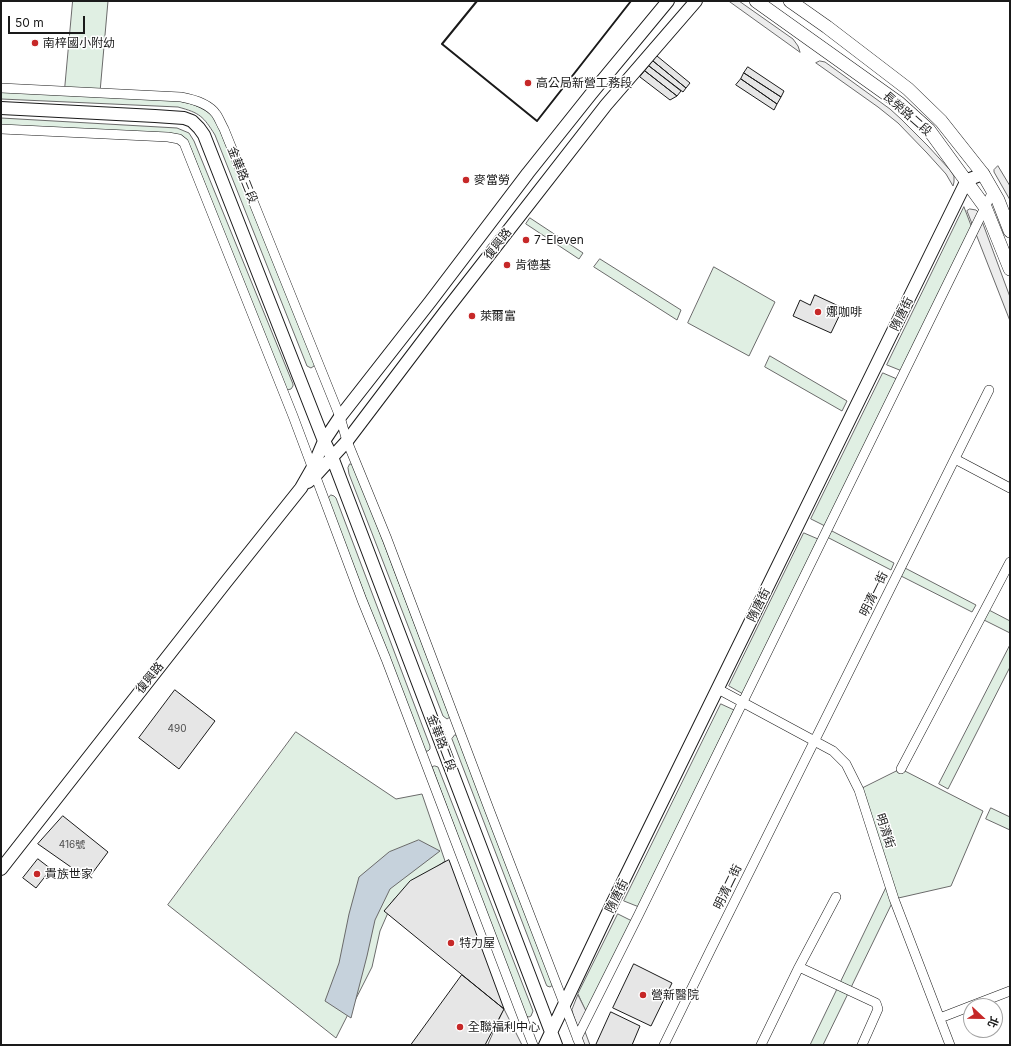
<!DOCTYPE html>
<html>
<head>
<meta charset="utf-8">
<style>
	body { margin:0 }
	#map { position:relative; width:1011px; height:1046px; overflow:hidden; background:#fff; font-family:Inter,"Noto Sans TC",sans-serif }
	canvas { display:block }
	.frame { position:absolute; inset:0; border:2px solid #1a1a1a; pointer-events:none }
	.north { position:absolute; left:963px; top:998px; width:40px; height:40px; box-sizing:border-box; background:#fff; border:1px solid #a3a3a3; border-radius:50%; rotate:112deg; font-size:11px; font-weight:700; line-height:16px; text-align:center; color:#1a1a1a }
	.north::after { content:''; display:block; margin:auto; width:14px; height:18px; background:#c62828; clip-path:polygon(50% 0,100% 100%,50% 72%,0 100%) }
	.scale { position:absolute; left:8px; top:16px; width:77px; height:18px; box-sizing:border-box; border:2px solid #1a1a1a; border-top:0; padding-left:5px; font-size:12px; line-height:14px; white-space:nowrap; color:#1a1a1a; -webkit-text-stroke:3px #fff; paint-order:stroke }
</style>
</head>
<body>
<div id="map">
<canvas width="1011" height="1046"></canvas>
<div class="frame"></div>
<div class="north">北</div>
<div class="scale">50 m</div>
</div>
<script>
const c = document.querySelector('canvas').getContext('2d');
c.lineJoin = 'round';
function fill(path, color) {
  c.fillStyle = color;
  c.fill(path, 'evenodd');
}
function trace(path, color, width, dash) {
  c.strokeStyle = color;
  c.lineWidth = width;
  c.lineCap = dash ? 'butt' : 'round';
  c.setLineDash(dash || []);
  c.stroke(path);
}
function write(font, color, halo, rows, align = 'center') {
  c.font = font + ' Inter,"Noto Sans TC",sans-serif';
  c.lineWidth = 3;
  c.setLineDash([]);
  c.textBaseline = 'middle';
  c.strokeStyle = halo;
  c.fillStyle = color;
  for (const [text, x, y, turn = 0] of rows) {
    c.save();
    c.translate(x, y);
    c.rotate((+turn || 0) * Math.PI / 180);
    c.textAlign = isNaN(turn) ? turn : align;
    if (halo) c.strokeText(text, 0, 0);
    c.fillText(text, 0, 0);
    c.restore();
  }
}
const green = new Path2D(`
	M73 1H108L100 92 65 89Z
	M1 91 170 99C188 103 200 104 215 118L315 364 314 366 311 368 307 366 215 135C203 116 200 113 178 107L1 99Z
	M1 118 177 128 189 133 194 141 293 384V386L291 389 287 390 285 388 191 149 186 140 1 125Z
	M964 207 972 228 902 371 887 365Z
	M530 218 583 253 579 259 526 224Z
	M600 259 681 310 677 320 594 267Z
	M714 267 775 302 749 356 688 323Z
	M770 356 847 401 842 411 765 367Z
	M883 373 897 379 825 526 811 519Z
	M350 464 354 465 450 717 447 719 443 716 349 474 348 468Z
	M331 495 334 496 336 498 430 746V749L428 751H426L424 750 328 499Z
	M830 530 894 563 891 570 827 537Z
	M804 533 818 539 743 694 729 686Z
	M905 568 976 605 972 612 901 576Z
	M987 609 1010 621V633L982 619Z
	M1010 645V667L948 789 939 784Z
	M721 704 734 710 639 907 624 901Z
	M296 732 396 799 422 794 445 861 394 899 380 931 372 967 336 1038 168 905Z
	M455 735 458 736 553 985 550 987 547 986 546 984 452 739Z
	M435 766 438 767 533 1011 531 1016 529 1017 525 1016 432 767Z
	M901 769 983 811 951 886 894 899 823 1045H810L889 881 859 790Z
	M991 808 1010 817V830L986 819Z
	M618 914 632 921 587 1014 578 994Z`);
fill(green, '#e0efe3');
trace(green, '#6a6a6a', 1);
const parking = new Path2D(`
	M729 1H739L793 39 798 46 800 52Z
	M820 61 825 62 890 109 901 119 928 146 950 170 954 176V182L953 186 946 174 927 153 898 123 878 107 816 63Z
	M998 166 1010 186V200L994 172V170Z
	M970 209 976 210 979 213 1010 297V321L967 211Z
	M578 995 589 1017 584 1029 590 1045H584L573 1014 572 1010Z
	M504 1009 522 1045H488Z`);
fill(parking, '#ededed');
trace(parking, '#6a6a6a', 1);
const water = new Path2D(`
	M419 840 440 851 390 889 375 920 367 956 351 1018 325 1001 339 963 349 914 359 877 389 852Z`);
fill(water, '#c6d2dc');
trace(water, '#6a6a6a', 1);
const building = new Path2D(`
	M657 56 690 83 686 88 653 61Z
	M653 61 686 88 683 92 649 66Z
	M649 66 681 91 677 96 645 71Z
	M748 67 784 91 781 97 744 73Z
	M645 71 677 96 670 100 640 77Z
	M744 73 781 97 777 104 741 79Z
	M741 79 777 104 774 110 736 85Z
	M815 295 843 308 831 333 793 316 800 300 810 305Z
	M175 690 215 721 179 769 139 738Z
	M63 816 108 852 88 879 38 844Z
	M38 859 51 869 36 888 23 878Z
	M449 860 504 1009 384 911 410 881Z
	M634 964 672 983 651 1026 613 1008Z
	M462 975 504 1009 485 1045H411Z
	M611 1012 640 1026 632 1045H596Z`);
fill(building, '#e6e6e6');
trace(building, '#1a1a1a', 1);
const minor = new Path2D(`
	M1 88 181 97C192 99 209 104 216 114 219 118 221 124 224 129L340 417 347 441 387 539 489 809 580 1045
	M1 129 168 137 179 139 184 143 293 416 362 600 386 659 533 1045
	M955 459 1010 488
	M718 689 833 751 846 764 859 790 894 899 950 1045
	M901 769 1010 562
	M799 967 876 1003 878 1009 862 1045
	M971 1006 1010 991
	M940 1018 971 1006
	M577 1038 638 916 993 191
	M664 1045 711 949 989 390
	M761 1045 799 967 836 897`);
const tertiary = new Path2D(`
	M1 108 155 116 184 118 192 121 199 128 204 135 324 441 332 457 556 1045
	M308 482 315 476 347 441 444 313 606 105 696 1
	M1 869 226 582 301 488 313 467 324 441 340 417 430 302 528 173 591 94 668 1
	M545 1045 612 904 967 180 983 174`);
const secondary = new Path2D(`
	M756 1 899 103 929 130 985 207 1010 269
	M790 1 827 27 908 89 941 121 983 174 998 200 1010 231`);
trace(minor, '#1a1a1a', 10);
trace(tertiary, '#1a1a1a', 14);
trace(secondary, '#1a1a1a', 14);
trace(minor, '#fff', 9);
trace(tertiary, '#fff', 12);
trace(secondary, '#fff', 13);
trace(new Path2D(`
	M477 1 442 44 537 121 631 1`), '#1a1a1a', 2);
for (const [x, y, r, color] of [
	[35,43,4,"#c62828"],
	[528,83,4,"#c62828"],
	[466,180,4,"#c62828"],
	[526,240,4,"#c62828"],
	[507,265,4,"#c62828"],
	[818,312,4,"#c62828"],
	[472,316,4,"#c62828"],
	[37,874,4,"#c62828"],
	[451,943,4,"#c62828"],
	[643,995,4,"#c62828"],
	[460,1027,4,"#c62828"]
]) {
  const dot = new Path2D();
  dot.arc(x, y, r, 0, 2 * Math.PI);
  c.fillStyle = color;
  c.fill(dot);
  trace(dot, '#fff', 1.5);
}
write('10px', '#4d4d4d', null, [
	["490",177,729],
	["416號",72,845]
]);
write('12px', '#1a1a1a', '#fff', [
	["南梓國小附幼",43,43],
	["高公局新營工務段",536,83],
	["麥當勞",474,180],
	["7-Eleven",534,240],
	["肯德基",515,265],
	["娜咖啡",826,312],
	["萊爾富",480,316],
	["貴族世家",45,874],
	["特力屋",459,943],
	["營新醫院",651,995],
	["全聯福利中心",468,1027]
], 'left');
write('12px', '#1a1a1a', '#fff', [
	["長榮路二段",907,114,41],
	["金華路三段",242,175,68],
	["復興路",498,244,-52],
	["隋唐街",902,314,-64],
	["明清一街",874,594,-64],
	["隋唐街",759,605,-64],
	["復興路",150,678,-51],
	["金華路二段",441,743,69],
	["明清街",885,831,72],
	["明清二街",728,887,-64],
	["隋唐街",617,896,-64]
]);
</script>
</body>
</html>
